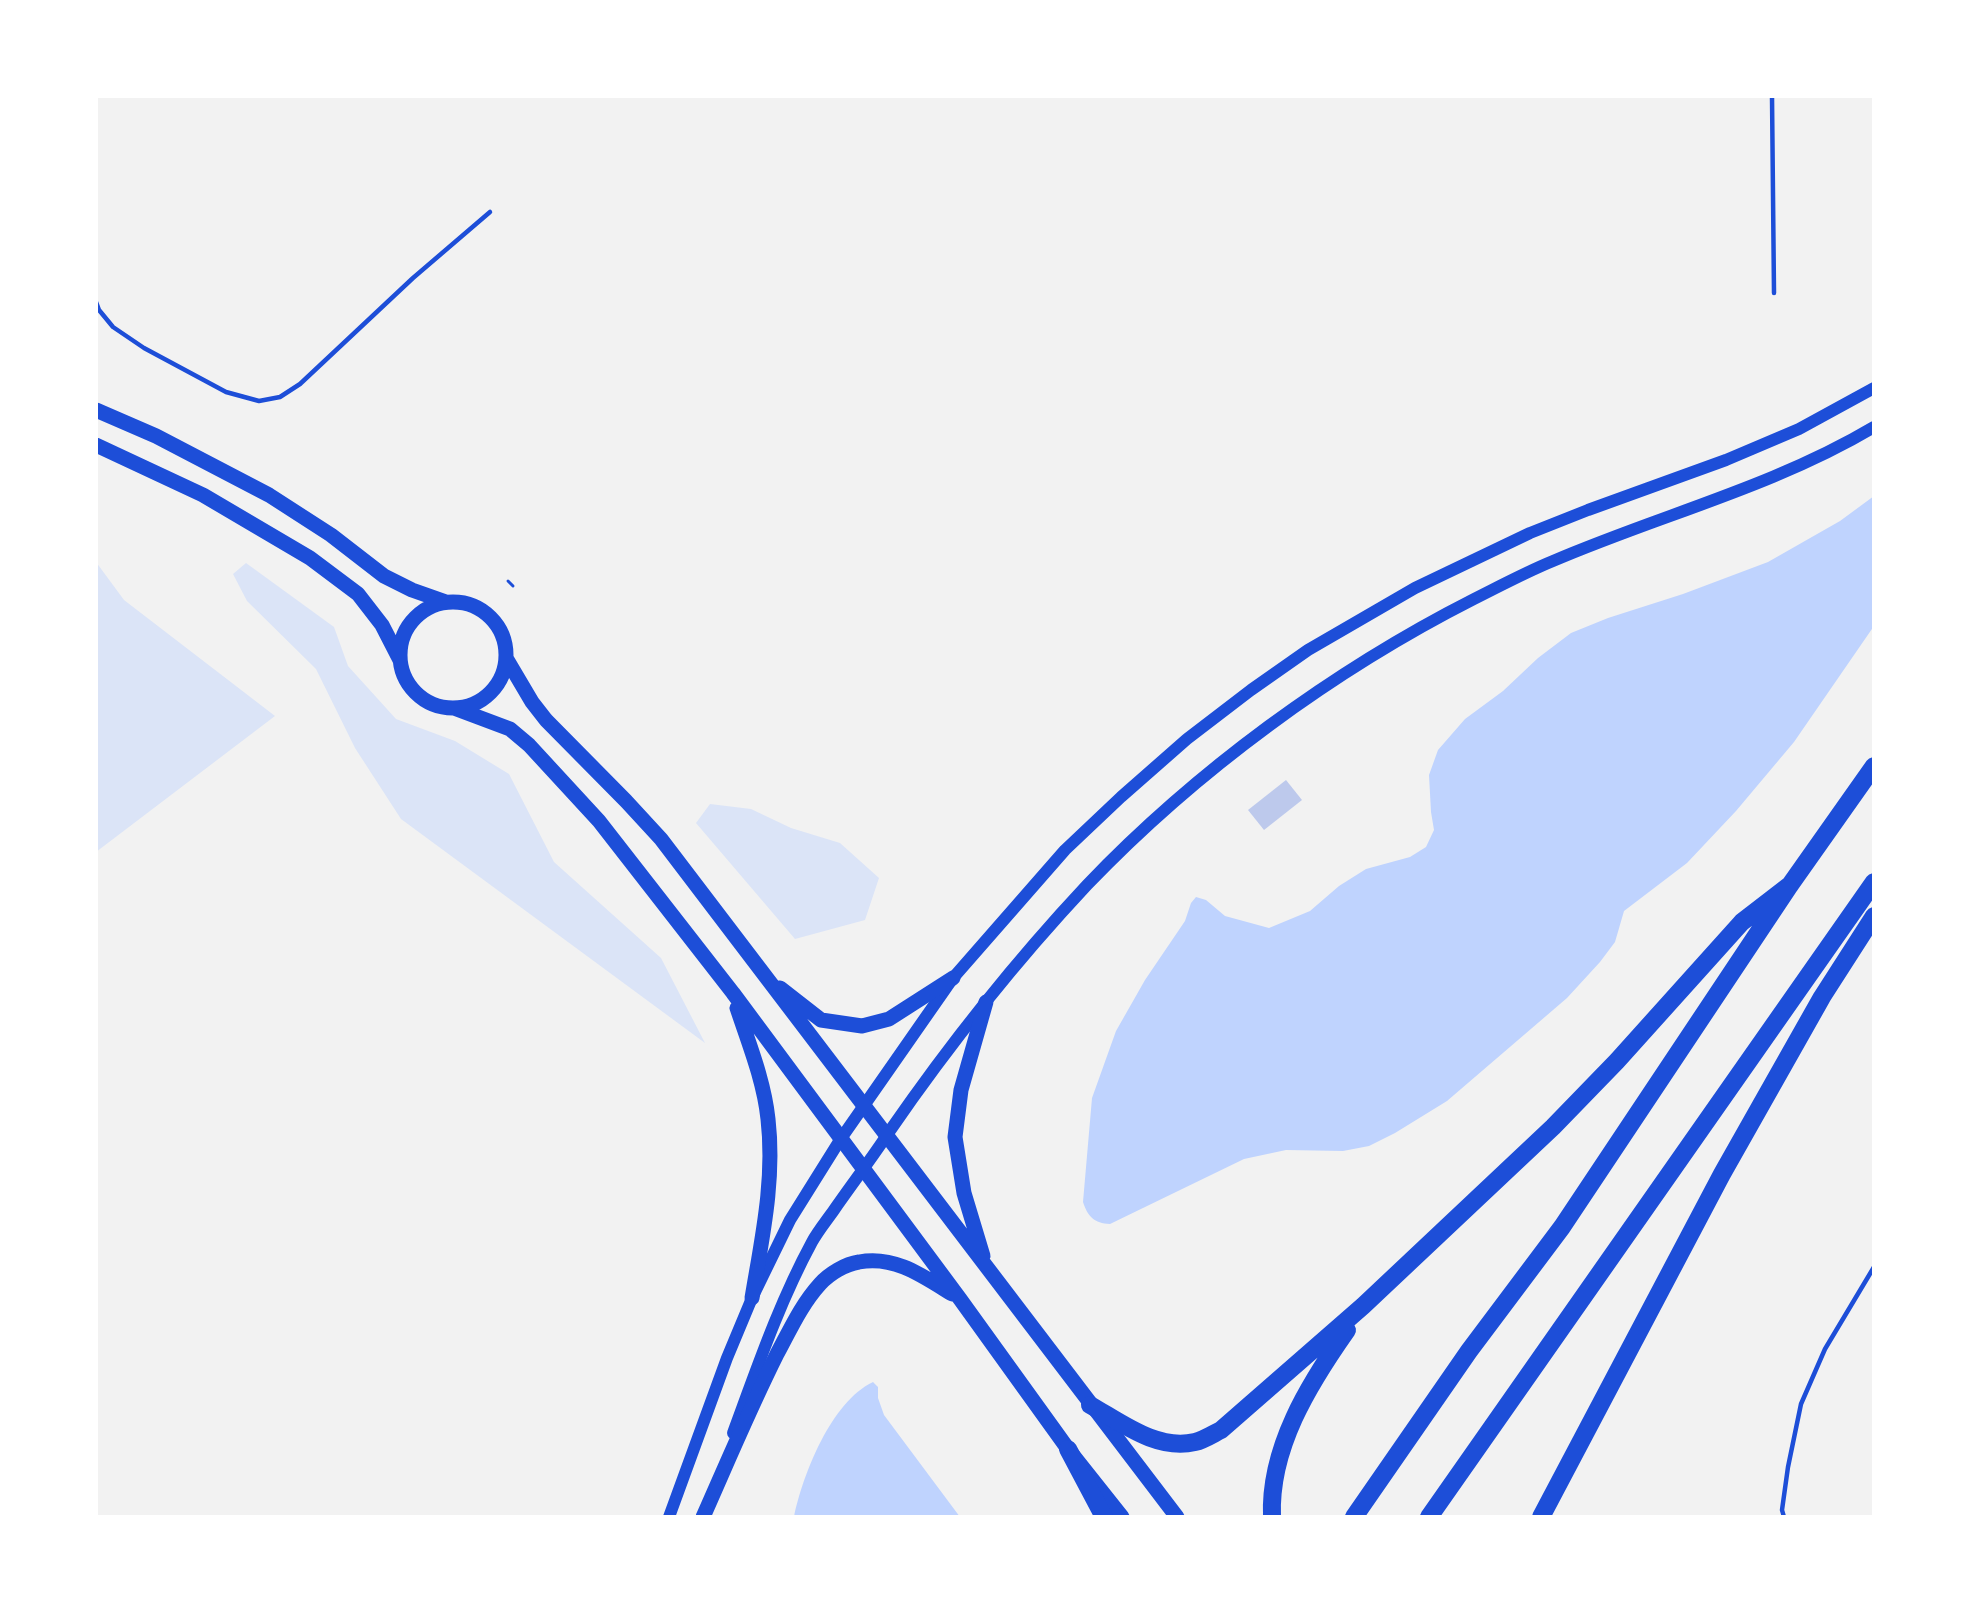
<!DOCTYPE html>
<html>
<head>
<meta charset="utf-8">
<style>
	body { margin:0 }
	#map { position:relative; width:1970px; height:1613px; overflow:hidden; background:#f2f2f2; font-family:Lato,sans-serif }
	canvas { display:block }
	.frame { position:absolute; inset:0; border:98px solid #fff; pointer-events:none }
</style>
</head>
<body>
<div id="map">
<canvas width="1970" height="1613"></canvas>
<div class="frame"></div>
</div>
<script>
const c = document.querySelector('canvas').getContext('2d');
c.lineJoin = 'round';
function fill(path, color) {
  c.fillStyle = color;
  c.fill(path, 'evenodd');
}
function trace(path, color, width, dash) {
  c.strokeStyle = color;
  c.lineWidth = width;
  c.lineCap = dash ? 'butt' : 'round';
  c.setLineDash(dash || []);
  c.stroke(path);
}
fill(new Path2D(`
	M96 562 124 600 275 716 96 852Z
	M246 563 334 627 348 666 396 719 455 741 509 774 554 862 661 958 705 1043 401 819 355 748 316 669 247 601 233 574Z
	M710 804 751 809 791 828 840 843 879 878 865 920 795 939 696 823Z`), '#dbe4f7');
fill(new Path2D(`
	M1874 496V626L1794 742 1736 811 1687 863 1624 911 1615 942 1600 962 1567 998 1447 1101 1395 1133 1369 1146 1343 1151 1286 1150 1244 1159 1110 1224C1094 1223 1088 1217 1083 1202L1092 1098 1116 1031 1145 980 1185 921 1191 903 1196 897 1206 900 1225 916 1269 928 1310 911 1339 886 1366 869 1410 857 1426 847 1434 830 1431 812 1429 775 1438 750 1465 719 1503 691 1538 658 1571 633 1608 618 1683 594 1768 562 1840 521Z
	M873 1382 878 1387V1398L884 1415 960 1517H794C803 1474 831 1402 873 1382Z`), '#bfd3fe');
fill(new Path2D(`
	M1286 780 1302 800 1264 830 1248 810Z`), '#bdc9ec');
trace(new Path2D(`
	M508 581 513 586`), '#1d4ed8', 3);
trace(new Path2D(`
	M1772 96 1774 293
	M96 302 99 310 113 327 144 348 226 392 259 401 280 397 300 384 413 278 490 212
	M1784 1517 1782 1510 1788 1467 1801 1404 1825 1349 1874 1267`), '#1d4ed8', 4.5);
trace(new Path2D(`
	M733 1433C757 1368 779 1303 812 1242 818 1231 827 1220 834 1210 852 1184 872 1158 889 1132 949 1045 1015 962 1087 885 1196 771 1334 670 1474 599 1500 586 1526 572 1553 561 1660 515 1773 487 1874 427
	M669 1517 727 1358 752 1298 790 1220 840 1140 953 978 1065 850 1121 797 1187 739 1251 690 1308 650 1415 588 1530 533 1588 510 1726 460 1799 429 1874 388`), '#1d4ed8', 12);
trace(new Path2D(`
	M96 410 156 436 269 495 331 535 384 576 412 590 446 602
	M96 445 203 495 310 558 358 594 382 625 400 660
	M400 655a53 53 0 1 1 106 0a53 53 0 1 1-106 0Z
	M506 658 532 702 546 720 626 801 661 839 1177 1517
	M454 708 510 729 529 745 599 821 733 993 960 1299 1068 1449 1122 1517
	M780 988 821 1020 862 1026 889 1019 953 978
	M737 1008C749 1044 764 1081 768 1119 775 1180 762 1238 752 1298
	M983 1256 964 1193 955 1137 961 1090 986 1002
	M703 1517C727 1463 750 1408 777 1354 790 1330 801 1305 820 1284 829 1274 845 1264 859 1262 894 1255 923 1276 952 1294`), '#1d4ed8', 15);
trace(new Path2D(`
	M1090 1405C1122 1423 1157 1451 1195 1442 1204 1440 1213 1434 1221 1430L1363 1306 1553 1127 1617 1061 1742 922 1790 885
	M1068 1449 1104 1517
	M1272 1517C1269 1448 1309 1384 1347 1330
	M1354 1517 1469 1351 1562 1227 1790 885 1874 766
	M1429 1517 1874 882
	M1541 1517 1722 1174 1822 997 1874 916`), '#1d4ed8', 18);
</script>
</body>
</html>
